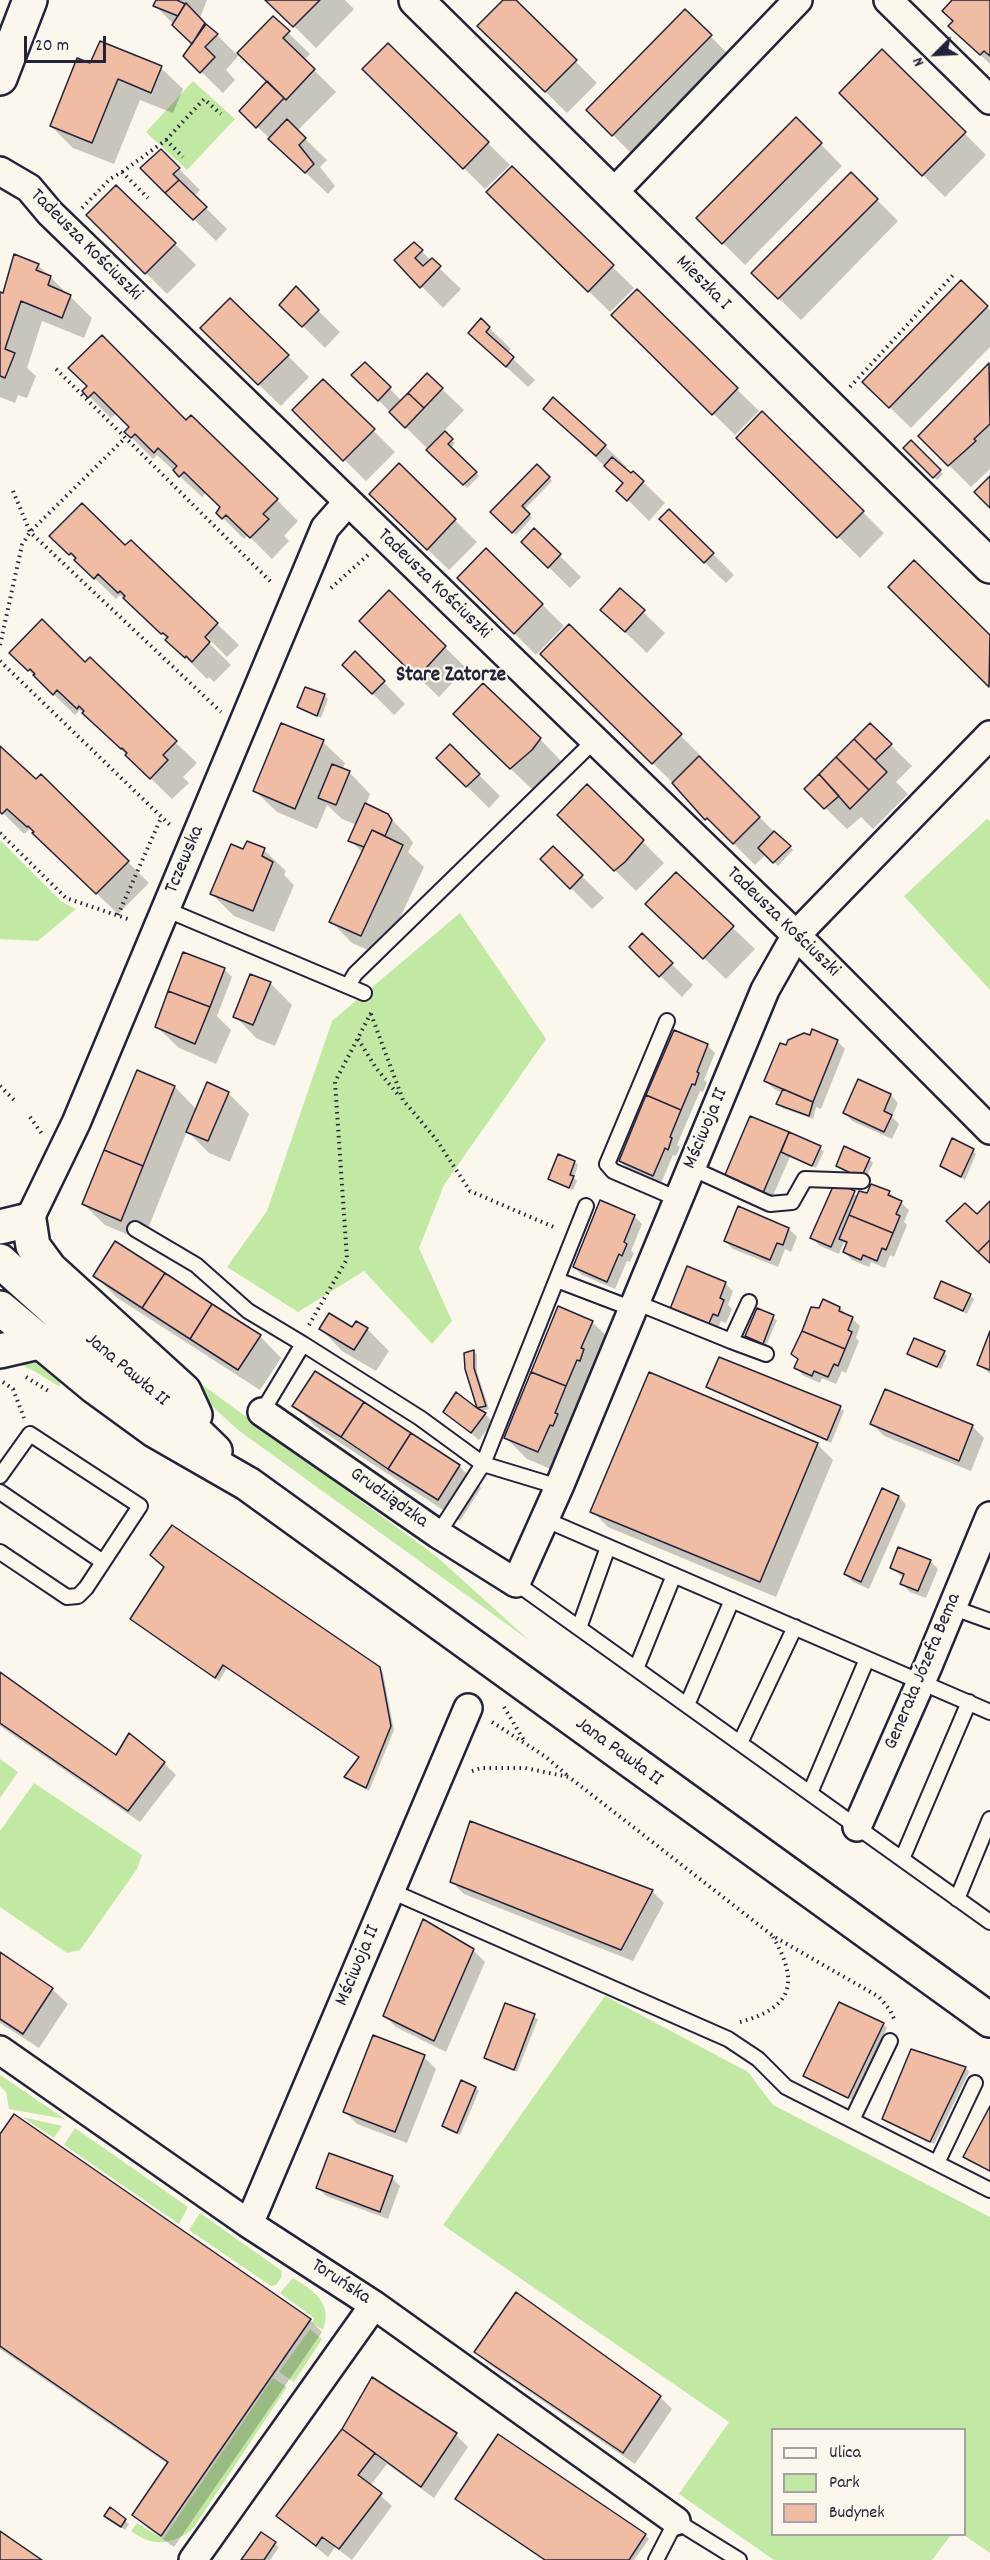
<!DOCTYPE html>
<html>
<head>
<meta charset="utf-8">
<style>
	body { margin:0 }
	#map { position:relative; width:990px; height:2560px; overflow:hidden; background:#fbf7ec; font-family:Dekko,sans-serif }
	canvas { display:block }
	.legend { position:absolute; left:771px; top:2428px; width:195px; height:108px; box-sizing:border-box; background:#fbf7ec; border:2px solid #a4a2a5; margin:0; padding:8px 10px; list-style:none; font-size:18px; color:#22223b }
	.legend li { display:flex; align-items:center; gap:12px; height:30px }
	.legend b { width:30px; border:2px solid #a4a2a5 }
	.north { position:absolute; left:906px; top:24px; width:60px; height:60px; -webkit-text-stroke:4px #fbf7ec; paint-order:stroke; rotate:246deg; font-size:16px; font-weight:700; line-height:24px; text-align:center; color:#22223b }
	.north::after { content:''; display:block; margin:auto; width:21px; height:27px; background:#22223b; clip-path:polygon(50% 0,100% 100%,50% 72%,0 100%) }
	.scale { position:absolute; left:24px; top:36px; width:82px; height:27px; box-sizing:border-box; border:3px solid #22223b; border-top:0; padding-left:8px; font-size:18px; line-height:21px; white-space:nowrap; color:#22223b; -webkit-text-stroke:4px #fbf7ec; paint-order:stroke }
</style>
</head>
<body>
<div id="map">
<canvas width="990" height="2560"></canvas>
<ul class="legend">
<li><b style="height:8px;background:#fbf7ec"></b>Ulica</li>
<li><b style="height:16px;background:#c1e9a4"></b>Park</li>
<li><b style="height:16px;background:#f1bca4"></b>Budynek</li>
</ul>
<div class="north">N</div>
<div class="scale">20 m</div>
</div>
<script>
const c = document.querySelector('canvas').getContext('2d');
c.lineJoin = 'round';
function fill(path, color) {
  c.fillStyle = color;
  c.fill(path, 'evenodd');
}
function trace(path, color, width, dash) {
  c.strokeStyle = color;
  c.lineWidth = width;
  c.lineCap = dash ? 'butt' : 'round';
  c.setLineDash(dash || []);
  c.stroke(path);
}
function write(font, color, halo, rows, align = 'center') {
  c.font = font + ' Dekko,sans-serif';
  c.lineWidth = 4.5;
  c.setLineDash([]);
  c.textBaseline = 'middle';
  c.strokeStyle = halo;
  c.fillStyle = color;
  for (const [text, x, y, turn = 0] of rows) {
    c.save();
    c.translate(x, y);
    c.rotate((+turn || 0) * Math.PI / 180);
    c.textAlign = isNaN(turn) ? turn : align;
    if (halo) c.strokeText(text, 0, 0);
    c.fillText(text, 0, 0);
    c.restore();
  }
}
fill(new Path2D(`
	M193 81 235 119 187 170 146 132Z
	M987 819 990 821V990L904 896Z
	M0 840 62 902 76 909 38 941 0 939Z
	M460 913 546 1039 444 1185 419 1248 452 1321 432 1344 364 1271 298 1312 227 1267 267 1211 332 1021Z
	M161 1352 200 1383 436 1556 530 1641 238 1430 169 1366Z
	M33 1359 46 1362 59 1371 60 1387 34 1371 12 1361Z
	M0 1759 18 1772 0 1798Z
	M34 1783 142 1855 137 1869 80 1950 67 1953 0 1907V1831Z
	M605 1996 748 2072 773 2105 990 2217V2553L964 2535V2430H772V2534L951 2535 932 2560H774L679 2494 729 2422 443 2225Z
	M0 2075 65 2119 9 2109 6 2092 0 2086Z
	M22 2117 62 2126 54 2138Z
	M75 2128 188 2207 179 2224 64 2145Z
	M200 2213 282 2271 281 2278 276 2285 271 2286 189 2230Z
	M293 2278C314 2291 333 2303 323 2330L312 2323 314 2318 280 2293Z
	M310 2329 322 2339 294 2382 279 2372Z
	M273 2378 287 2387 192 2530C171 2545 152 2547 131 2531L137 2523 163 2539Z`), '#c1e9a4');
fill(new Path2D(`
	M157 0H207L200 18 237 55 273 18 310 54 304 60 336 92 297 131 327 160 320 167 335 186 328 194 241 111 268 82 240 54 226 70 235 80 223 93 185 56 194 44 155 6Z
	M268 0H345L354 9 316 48Z
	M505 0H514L597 83 567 113 479 26Z
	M954 0H990V64L972 47 954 21Z
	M685 11 732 58 635 157 588 110Z
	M100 43 161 68 183 89 173 113 140 100 114 164 73 148 51 126 91 65Z
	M388 45 510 165 485 189 364 69Z
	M882 51 986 155 945 197 841 93Z
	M796 119 842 166 745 265 698 218Z
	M161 151 200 190 194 196 227 229 216 241 142 168Z
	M512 168 634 288 610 312 488 192Z
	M851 174 898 221 801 320 753 273Z
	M88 215 175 244 196 265 167 294Z
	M414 244 461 289 443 308 396 260Z
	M38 265 92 318 84 338 42 321 27 368 36 376 27 398 18 395 15 403 0 397V294L4 295Z
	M961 282 990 310V347L911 428 864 382Z
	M296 289 340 332 325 348 282 305Z
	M637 291 759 411 735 435 613 315Z
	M489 328 511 349 507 353 535 380 528 387 470 333Z
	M223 350 288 356 309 377 281 406Z
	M365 364 402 401 427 375 464 410 443 432 455 443 451 448 479 476 467 488 353 375Z
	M990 365V469L971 487 920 436Z
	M323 381 395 452 366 481 294 410Z
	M89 386 187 422 277 500 298 521 284 536 289 541 272 559 248 535 244 539 218 513 222 507 207 492 202 497 157 455 153 459 126 432 131 427 117 413 111 418 84 391Z
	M553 399 605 446 627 467 625 470 643 482 665 503 649 521 619 491 624 485 545 409Z
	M762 413 884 533 860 558 738 438Z
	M911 442 943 474 937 480 905 448Z
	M399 465 477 542 449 570 393 516Z
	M537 466 552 481 524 510 532 518 516 535 492 512Z
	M534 530 581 577 570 588 523 542Z
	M51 536 125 547 217 624 239 645 227 657 206 636 204 638 231 665 214 682 209 677 207 679 141 613 120 595 116 599Z
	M682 541 713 554 734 575 726 583Z
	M486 550 564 626 536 655 459 578Z
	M914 563 990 638V686L890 587Z
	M620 590 665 633 647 653 624 631Z
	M389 592 466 668 439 697 382 642Z
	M11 653 85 664 175 742 197 763 183 777 189 783 172 799 80 710 75 715Z
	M355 653 405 704 394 715 344 665Z
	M542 654 680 735 702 757 700 759 793 850 778 866 766 854 755 865 729 839 728 840 675 785Z
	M324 695 328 699 321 718 299 707Z
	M870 725 912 766 896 782 908 794 873 829 861 817 847 829 806 789Z
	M476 736 540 739 561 761 533 790Z
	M323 742 345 763 342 770 349 772 370 794 366 805 387 815 409 837 413 843 408 852 424 867 382 956 352 943 331 921 363 853 350 840 357 825 342 819 327 805 317 829 277 812 255 791Z
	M450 746 500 796 489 808 438 758Z
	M0 748 36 781 41 776 149 883 118 914 30 829 24 834 0 810Z
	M587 786 664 863 636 891 559 815Z
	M248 843 264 850 286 871 284 875 294 885 274 932 234 916 212 894Z
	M553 848 604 898 592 909 542 859Z
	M676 874 755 949 726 979 669 925Z
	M642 935 693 985 682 997 631 947Z
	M224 969 232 977 217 1016 231 1030 216 1064 179 1048 157 1027Z
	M270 983 292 1005 275 1046 256 1038 235 1016Z
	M837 1041 845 1049 821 1109 816 1107 813 1119 782 1108 778 1104 783 1093 774 1089 766 1081 787 1047Z
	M707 1045 715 1053 704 1080 707 1082 703 1092 700 1091 677 1145 680 1147 676 1156 673 1155 661 1183 628 1169 620 1161Z
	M137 1072 175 1087 197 1110 228 1093 249 1114 230 1162 209 1153 187 1131 143 1241 105 1225 83 1204Z
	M891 1095 898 1103 892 1117 899 1124 892 1139 852 1121 845 1113Z
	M751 1118 824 1151 816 1168 790 1157 771 1200 734 1185Z
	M973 1151 976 1154 965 1180 942 1165Z
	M869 1159 873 1163 865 1180 837 1166Z
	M575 1162 578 1165 574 1178 577 1181 573 1190 550 1179Z
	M835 1184 859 1197 889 1192 909 1210 904 1222 907 1225 894 1257 890 1255 885 1268 871 1262 869 1267 852 1260 844 1252 847 1245 844 1242 839 1254 820 1246 812 1238Z
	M634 1216 642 1224 631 1251 634 1253 630 1262 627 1261 615 1289 582 1275 574 1267Z
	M789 1229 797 1237 791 1252 785 1249 778 1267 733 1249 725 1241Z
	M95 1275 260 1336 281 1358 260 1390 116 1297Z
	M725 1283 733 1291 728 1305 732 1309 726 1323 721 1321 714 1337 677 1322Z
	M970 1296 974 1299 967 1314 935 1298Z
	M840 1308 860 1326 856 1338 859 1341 846 1373 842 1371 836 1384 822 1378 820 1383 804 1376 796 1368Z
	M758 1310 777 1320 766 1346 747 1336Z
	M592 1322 614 1343 560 1473 527 1459 505 1437Z
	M321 1329H367L389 1351 376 1371 342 1351Z
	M990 1335V1374L979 1365Z
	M474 1351 477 1355V1372L489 1409 482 1411 493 1422 479 1440 445 1412 479 1409 466 1369 465 1354Z
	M944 1352 947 1356 941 1369 909 1353Z
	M316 1373 459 1466 481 1488 460 1521 316 1427 294 1405Z
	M708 1387 840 1408 844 1411 831 1443Z
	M872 1424 972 1426 984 1438 971 1471 884 1436Z
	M817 1444 833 1460 776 1597 608 1527 592 1511Z
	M883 1490 899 1497 906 1505 869 1589 853 1582 845 1574Z
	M930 1561 938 1569 926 1598 910 1592 902 1584 904 1578 891 1568Z
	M166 1567 379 1668 383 1673 394 1730 369 1791 346 1777 360 1758 227 1668 219 1681 135 1622Z
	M0 1673 117 1757 164 1763 176 1775 140 1822 0 1726Z
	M452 1882 652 1891 664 1903 633 1961 464 1894Z
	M473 1950 485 1962 446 2052 396 2027 384 2015Z
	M0 1954 52 1989 68 2004 39 2048 0 2023Z
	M506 2005 538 2019 517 2072 485 2057Z
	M883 2024 887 2028 852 2100 805 2076Z
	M374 2037 424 2057 436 2069 407 2143 357 2124 345 2112Z
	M912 2051 966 2068 969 2072 934 2144 884 2119Z
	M476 2088 479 2091 460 2135 447 2130 444 2126Z
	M0 2137 310 2320 322 2332 174 2547 146 2527 134 2515 168 2464 0 2349Z
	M392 2178 400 2186 388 2219 326 2196 318 2188Z
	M476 2351 660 2397 672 2409 635 2464 487 2363Z
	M373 2379 456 2435 468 2447 434 2498 387 2464 370 2486 392 2506 352 2560 335 2547 328 2557 278 2516 344 2429Z
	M499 2436 645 2535 649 2539 634 2560H546Z
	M110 2509 129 2524 125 2530 109 2519Z
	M261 2534 279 2547 270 2560H243Z`), '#0003');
const building = new Path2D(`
	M156 0H177L185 4 178 16 153 6Z
	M265 0H320L293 27Z
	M503 0H516L577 60 545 92 477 26Z
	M952 0H990V56L984 51 980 55 948 26 953 21 942 11Z
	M186 3 205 23 192 44 172 25Z
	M685 9 712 35 612 136 586 110Z
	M273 16 290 31 283 38 315 69 286 100 237 53Z
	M206 24 218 34 205 47 215 57 200 73 183 56Z
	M100 41 162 66 151 93 118 79 92 143 50 126 77 58 90 63Z
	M388 43 489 142 463 169 362 69Z
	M882 49 966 132 922 176 839 93Z
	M267 81 284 98 256 128 239 111Z
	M796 117 822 143 722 244 696 218Z
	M287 119 306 138 299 145 314 164 305 173 268 139Z
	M161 149 180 168 173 174 179 180 165 193 140 168Z
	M512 166 614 265 588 292 486 192Z
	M851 172 878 199 778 299 751 273Z
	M179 180 207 207 193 220 165 193Z
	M116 185 176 243 145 274 86 215Z
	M414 242 423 250 415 258 423 266 432 258 441 266 420 288 394 260Z
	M14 254 39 264 36 270 51 276 48 285 71 295 62 318 21 301 5 349 15 353 5 378 0 376V292L3 293Z
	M961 280 988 306 889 408 862 382Z
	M296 286 319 310 302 327 279 305Z
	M637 289 738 388 712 415 611 315Z
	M230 298 289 355 258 385 200 328Z
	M481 318 490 327 486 332 514 357 506 367 468 333Z
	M102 335 186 420 191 415 278 499 263 514 269 519 250 538 226 515 222 519 216 513 220 507 184 472 179 477 173 470 177 466 158 448 154 453 135 434 131 438 124 432 129 427 94 392 88 398 82 391 87 386 68 368Z
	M365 362 391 387 378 401 351 375Z
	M989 363 990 424 974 439 976 441 948 466 918 436Z
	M427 373 443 388 424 408 408 393Z
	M323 379 375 429 343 461 292 410Z
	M408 393 424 408 405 428 389 412Z
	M553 397 606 445 596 456 543 409Z
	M762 411 864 511 837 538 736 438Z
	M445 431 453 439 448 444 477 472 463 485 426 450Z
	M911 440 941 470 933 478 903 448Z
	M612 457 631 473 633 471 644 481 627 501 616 491 623 483 604 466Z
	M399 463 456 519 427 550 369 494Z
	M537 464 550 477 522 506 530 514 512 533 490 512Z
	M990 476V508L974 492Z
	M82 503 125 545 131 540 218 623 205 637 210 642 192 662 186 656 185 658 165 640 168 637 163 633 161 634 123 598 125 596 120 591 118 593 98 574 94 579 74 560 76 558 71 553 69 555 49 536Z
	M669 509 714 553 704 563 659 519Z
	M534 528 561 554 548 568 521 542Z
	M486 548 543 604 514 634 457 578Z
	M914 560 990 635 989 687 888 587Z
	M620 588 645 610 625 632 600 610Z
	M389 590 446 646 427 667 416 677 359 621Z
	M42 619 85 662 90 657 177 741 163 755 168 760 150 779 125 755 127 753 122 748 121 749 82 713 84 711 79 706 77 709 57 690 53 695 33 675 35 674 30 669 28 671 9 653Z
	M569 624 682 734 652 764 540 654Z
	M355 651 385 681 372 694 342 665Z
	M483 683 541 738 532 750 510 769 453 714Z
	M305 687 325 694 317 716 297 707Z
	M281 723 324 740 295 809 253 791Z
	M870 723 892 744 875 760 854 739Z
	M854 739 887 772 869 790 836 757Z
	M450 744 480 774 466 787 436 758Z
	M0 746 36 779 41 774 129 861 96 894 32 833 34 832 28 826 27 827 7 809 2 814 0 812Z
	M699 756 760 817 733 844 707 818 705 820 672 783Z
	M836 757 869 790 850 809 819 774Z
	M332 764 350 771 336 805 318 798Z
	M819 774 839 796 824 809 804 789Z
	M587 784 644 840 625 862 614 871 557 815Z
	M365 803 388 814 392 820 385 836 372 830 364 847 348 841Z
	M372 830 403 845 361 936 329 922Z
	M774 831 791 846 773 863 758 848Z
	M247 841 265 848 262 856 273 862 253 911 210 894 231 844 243 849Z
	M553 846 583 875 570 889 540 859Z
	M676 872 734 926 703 959 645 904Z
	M642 933 673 963 659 977 629 947Z
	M183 952 225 968 210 1007 168 991Z
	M250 974 271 982 253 1025 233 1017Z
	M168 991 210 1007 195 1044 155 1027Z
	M812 1029 838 1040 813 1102 764 1081 780 1043 786 1045 788 1040 804 1033 810 1035Z
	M674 1030 708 1044 697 1072 699 1073 695 1085 692 1084 681 1110 646 1095Z
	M137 1070 175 1086 143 1166 104 1150Z
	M858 1079 891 1094 884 1111 892 1115 884 1132 843 1113Z
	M207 1082 229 1092 208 1141 186 1132Z
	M783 1089 813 1102 809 1116 776 1104Z
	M646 1095 681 1110 670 1137 672 1138 668 1150 665 1148 653 1176 619 1161Z
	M750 1116 789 1132 763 1193 724 1177Z
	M789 1132 821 1146 812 1166 781 1152Z
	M952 1138 974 1149 961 1177 940 1166Z
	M844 1146 870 1158 861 1178 836 1166Z
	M104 1150 143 1166 121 1221 82 1204Z
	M558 1154 575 1161 570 1175 574 1176 569 1188 548 1179Z
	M835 1182 855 1191 831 1247 810 1238Z
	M871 1184 890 1191 888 1195 902 1201 896 1214 900 1216 893 1233 849 1215 859 1191 867 1193Z
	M600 1200 635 1215 624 1242 627 1244 622 1256 619 1254 607 1282 573 1267Z
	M990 1201V1240L978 1252 946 1221 965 1203 977 1214Z
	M738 1206 789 1228 783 1245 777 1243 770 1260 724 1241Z
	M849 1215 893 1233 886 1250 882 1248 877 1261 863 1255 861 1260 843 1252 847 1242 839 1239Z
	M990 1240V1263L978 1252Z
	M115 1241 165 1273 142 1308 93 1276Z
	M687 1266 726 1282 720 1298 724 1300 718 1316 713 1314 706 1330 668 1314Z
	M165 1273 212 1304 190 1339 142 1308Z
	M941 1281 971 1294 963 1311 934 1298Z
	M823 1299 840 1307 839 1311 853 1317 848 1330 852 1332 845 1349 802 1331 811 1307 819 1308Z
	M212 1304 261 1335 238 1370 190 1339Z
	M558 1306 593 1321 581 1348 584 1349 580 1361 577 1360 566 1386 531 1372Z
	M757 1308 774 1315 763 1344 745 1336Z
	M329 1313 352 1327 356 1321 368 1328 354 1350 319 1329Z
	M802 1331 845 1349 838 1366 834 1364 828 1377 814 1371 812 1376 794 1368 798 1359 791 1354Z
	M990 1331V1370L977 1365Z
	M914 1338 945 1351 937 1367 907 1354Z
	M474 1350V1368L486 1406 477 1408 465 1369 464 1353Z
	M719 1357 841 1406 827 1440 706 1387Z
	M315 1371 364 1402 341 1437 292 1406Z
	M531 1372 566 1386 555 1413 558 1414 553 1426 550 1425 538 1452 504 1438Z
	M649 1372 818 1443 760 1582 590 1512Z
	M885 1389 973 1425 959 1461 870 1424Z
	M456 1392 477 1408 486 1413 471 1433 443 1412Z
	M364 1402 411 1433 388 1469 341 1437Z
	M411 1433 460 1465 438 1500 388 1469Z
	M882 1488 899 1496 861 1582 844 1574Z
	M172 1525 380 1667 391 1726 366 1788 344 1777 359 1757 223 1665 215 1678 130 1619 164 1567 150 1555Z
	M898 1547 931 1560 918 1591 900 1584 904 1574 890 1568Z
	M0 1672 116 1755 129 1733 165 1762 128 1811 0 1723Z
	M470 1821 653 1890 621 1950 450 1882Z
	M423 1919 474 1949 434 2041 383 2016Z
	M0 1952 53 1988 23 2034 0 2019Z
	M839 2002 884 2023 848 2098 803 2076Z
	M505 2003 535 2014 514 2070 484 2058Z
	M373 2035 425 2055 395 2132 343 2112Z
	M911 2049 966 2067 930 2142 882 2119Z
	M461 2080 476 2087 457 2133 442 2126Z
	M990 2106V2171L963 2157Z
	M14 2114 311 2319 161 2536 132 2515 168 2462 0 2346V2134Z
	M329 2153 393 2176 380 2212 316 2188Z
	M516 2292 661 2396 623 2453 474 2352Z
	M372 2377 457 2433 421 2487 342 2429Z
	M342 2429 375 2453 358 2475 382 2493 339 2549 322 2537 316 2546 276 2516Z
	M498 2434 646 2534 629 2560H545L455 2499Z
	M110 2507 126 2519 121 2527 104 2516Z
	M0 2531 42 2560H0Z
	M261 2532 276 2542 264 2560H241Z`);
fill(building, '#f1bca4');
trace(building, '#22223b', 1.5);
const service = new Path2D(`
	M165 909 364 993
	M348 986 355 974 594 741
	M667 1021 607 1164 613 1171 678 1199
	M691 1168 770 1204 792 1202 805 1179 862 1181
	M135 1229 196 1265 248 1311 303 1344
	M557 1280 633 1309
	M635 1302 731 1341 749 1302
	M731 1341 766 1354
	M262 1412 303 1344 420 1418 483 1464 559 1487
	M0 1476 30 1434 140 1506 86 1588 78 1596 67 1597 0 1552
	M0 1492 103 1562
	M544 1519 990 1712
	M438 1534 483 1464 586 1206
	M516 1583 990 1922
	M951 1607 990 1621
	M579 1628 608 1547
	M636 1669 674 1575
	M687 1705 732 1600
	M740 1743 795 1627
	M810 1793 867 1659
	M902 1859 969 1702
	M391 1891 728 2039 758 2059 786 2087 990 2190
	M957 1899 990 1819
	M852 2120 890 2041
	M937 2163 975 2083
	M656 2560 676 2521 739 2560`);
const minor = new Path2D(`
	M888 0 990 100
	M0 171 29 188 50 213 796 935 990 1130
	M612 194 798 0
	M29 1220 76 1123 325 528 347 503
	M262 1412 438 1534 516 1583 559 1487 765 990 796 935 990 735
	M857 1827 928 1666 990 1516
	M0 2050 249 2224 374 2305 676 2521
	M249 2224 468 1708
	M193 2560 374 2305`);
const tertiary = new Path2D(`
	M416 0 990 566`);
const secondary = new Path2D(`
	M0 78 30 0
	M0 1227 29 1220 33 1246 50 1269 184 1391 195 1415
	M0 1261 90 1342 172 1409 215 1451
	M0 1308 95 1387 154 1430 248 1484 990 2020
	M0 1351 39 1342`);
trace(service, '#22223b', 18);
trace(minor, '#22223b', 32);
trace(tertiary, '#22223b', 38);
trace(secondary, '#22223b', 38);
trace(new Path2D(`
	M166 140 204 99 221 114
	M122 172 166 140 183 157
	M82 208 110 179 122 172 148 198
	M56 369 273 584
	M850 387 955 273
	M13 491 30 532 221 712
	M331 588 368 555
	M0 645 22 545 30 532 125 438
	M0 661 172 827
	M0 833 66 898 131 920
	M118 915 161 818
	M371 1014 403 1100 436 1139 470 1191 556 1228
	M358 1039 376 1068 400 1097
	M0 1086 15 1101
	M30 1117 42 1134
	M309 1325 347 1259 335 1082 371 1013
	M26 1377 50 1392
	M3 1382 13 1389 24 1418
	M504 1707 525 1742
	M492 1722 546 1757 568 1776
	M472 1771 481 1768H525L569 1777 773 1936 879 1997 890 2010 895 2021
	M740 2022C792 2008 800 1983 773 1937`), '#22223b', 4, [1.5, 4.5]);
trace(service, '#fbf7ec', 14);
trace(minor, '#fbf7ec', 27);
trace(tertiary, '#fbf7ec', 33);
trace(secondary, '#fbf7ec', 33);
write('20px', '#22223b', '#fbf7ec', [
	["Tadeusza Kościuszki",85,246,45],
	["Mieszka I",702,284,45],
	["Tadeusza Kościuszki",433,585,44],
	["Tczewska",186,860,-67],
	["Tadeusza Kościuszki",782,923,44],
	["Mściwoja II",707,1129,-67],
	["Jana Pawła II",126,1371,40],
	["Grudziądzka",388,1499,35],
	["Generała Józefa Bema",924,1672,-67],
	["Jana Pawła II",618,1753,36],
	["Mściwoja II",359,1966,-67],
	["Toruńska",340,2283,33]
]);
write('bold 21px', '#22223b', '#fbf7ec', [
	["Stare Zatorze",451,677]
]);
</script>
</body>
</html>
